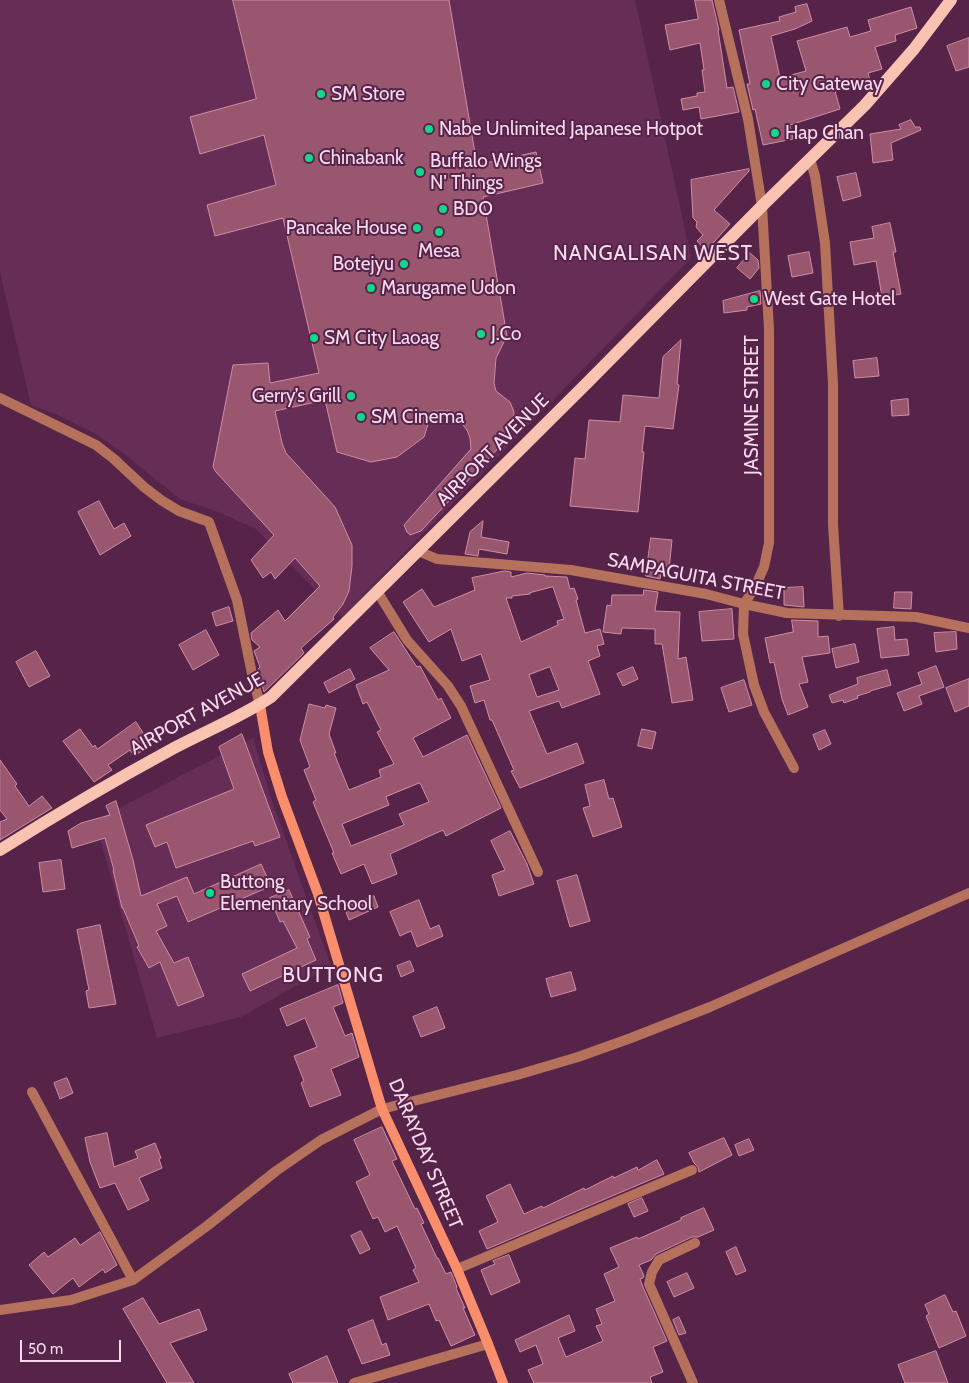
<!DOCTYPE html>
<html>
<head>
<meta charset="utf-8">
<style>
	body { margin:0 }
	#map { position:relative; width:969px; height:1383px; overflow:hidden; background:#562449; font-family:Cabin,sans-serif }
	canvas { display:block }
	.scale { position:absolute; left:20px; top:1340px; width:101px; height:22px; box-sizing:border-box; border:2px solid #f9d9ee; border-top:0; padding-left:6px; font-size:15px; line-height:18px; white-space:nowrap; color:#f9d9ee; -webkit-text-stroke:4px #562449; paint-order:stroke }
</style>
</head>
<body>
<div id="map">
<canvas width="969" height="1383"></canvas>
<div class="scale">50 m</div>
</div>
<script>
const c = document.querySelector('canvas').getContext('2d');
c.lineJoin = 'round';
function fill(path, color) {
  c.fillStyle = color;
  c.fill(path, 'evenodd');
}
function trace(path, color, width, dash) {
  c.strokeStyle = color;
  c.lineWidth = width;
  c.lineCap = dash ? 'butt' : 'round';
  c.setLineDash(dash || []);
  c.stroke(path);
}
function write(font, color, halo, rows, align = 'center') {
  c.font = font + ' Cabin,sans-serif';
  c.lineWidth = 4;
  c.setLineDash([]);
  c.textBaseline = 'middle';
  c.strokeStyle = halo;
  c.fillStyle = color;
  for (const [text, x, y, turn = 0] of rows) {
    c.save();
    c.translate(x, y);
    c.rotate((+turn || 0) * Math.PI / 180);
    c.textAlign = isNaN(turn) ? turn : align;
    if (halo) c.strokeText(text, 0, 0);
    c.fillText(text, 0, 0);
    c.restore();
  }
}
fill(new Path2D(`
	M0 0H635L691 258 342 617 256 529 216 511 180 499 123 453 96 434 56 414 31 405 0 272Z
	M253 738 272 801 331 966 241 1017 157 1038 95 821Z`), '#662e57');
const building = new Path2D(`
	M233 0H449L477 165 536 152 543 183 483 197 507 336 496 358 494 383 496 391 510 402 514 412 513 423 505 441 421 531 410 535 407 532 404 525 471 449 470 438 467 430 456 416 450 411H432L424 437 397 457 371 462 337 452 325 400 275 411 282 443 286 453 335 507 352 545V566L349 591 343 604 333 617 334 619 301 648 304 653 264 692 258 669 260 667 254 651 260 647 252 640 251 633 278 610 285 621 320 586 295 558 275 579 271 572 263 578 251 560 274 535 216 472 213 467 233 365 268 363 270 383 319 373 283 218 215 236 207 205 276 185 264 135 200 154 190 117 256 99Z
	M695 0H712L719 30H718L727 88 733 87 739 112 701 119 699 107 683 110 681 99 697 96V93L705 92 702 70H704L700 43 670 50 665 25 698 19Z
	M807 4 812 21 795 29 771 36 780 78 806 71 797 41 847 27 850 37 871 31 868 20 911 7 917 28 895 35 896 41 875 47 882 69 868 73 870 81 835 91 840 109 790 125 793 139 763 145 755 109 753 110 747 84H750L739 30 780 21 779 17 796 12 795 7Z
	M969 38V67L956 71 947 46Z
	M911 120 915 127H920L921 130 891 143 893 160 873 163 870 134 901 129 899 125Z
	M749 169V171L714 210 730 224 706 251 697 241 703 235 696 227 697 222 693 218 691 180Z
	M856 173 861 196 843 201 837 177Z
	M890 223 896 252H893L901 294 882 297 876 261 854 265 850 242 874 238 872 227Z
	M809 252 813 273 792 277 788 256Z
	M750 253 758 260 759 268 750 279 737 268Z
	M760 291 761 304 747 307V310L724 313 723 301Z
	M681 340 677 384 679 385 673 429 645 426 642 452H644L638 512 570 506 575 458 585 459 589 420 620 422 623 395 659 398 663 357Z
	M877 358 879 376 855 378 853 361Z
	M908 399 909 415 892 416 891 401Z
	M99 501 114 529 124 523 131 536 100 555 78 512Z
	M483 521 481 537 509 542 507 554 479 549 478 556 465 554 470 532Z
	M651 538 672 540 669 570 662 569 660 579 646 576Z
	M505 571 511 572V577L527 573 545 575V576L567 577 570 589 574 588 578 599 576 600 585 633 600 629 604 644 597 646 600 656 588 661 600 694 562 708 559 701 529 711 547 754 577 743 584 763 520 788 511 771 514 770 492 720H490L484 700 475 703 470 686 490 680 481 654 462 661 451 629 429 642 403 602 422 589 434 607 475 590 472 578ZM553 587 564 619 557 621 558 625 521 642 506 598H512V596L530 594V593ZM550 667 559 690 537 697 529 675Z
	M803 587 804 607 784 605V588Z
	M644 590 658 592 655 611 680 612 678 659 686 657 693 700 672 703 662 644H655V629L622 628 621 634 603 632 607 605 611 606 612 595H643Z
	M895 592H912L911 609 894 608Z
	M229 607 233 621 216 626 212 613Z
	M732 609 734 639 702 641 699 612Z
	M792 620 818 621V637L828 636 830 653 802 657 808 682 799 684 808 707 788 715 782 699 774 662 770 663 765 638 793 632Z
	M894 627 895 640 907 639 909 655 881 658 877 629Z
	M206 630 219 655 193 670 179 645Z
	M394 632 417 667 420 666 438 700 441 698 451 718 413 738 423 757 467 735 501 808 446 836 443 830 390 854 397 874 372 884 364 864 341 874 332 853H334L313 802 316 800 304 770 310 767 300 740 309 704 325 708 326 705 336 708 329 734 336 753H334L349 790 381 777 379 770 394 764 377 732 381 730 367 702 363 704 356 685 389 670 370 648ZM420 783 429 802 399 814 404 825 351 846 342 824 389 805 386 797Z
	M956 632 957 649 936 652 934 633Z
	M855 644 859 662 836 668 832 649Z
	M36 651 50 676 29 687 16 662Z
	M936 666 944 687 919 696 922 704 904 711 897 693 922 684 918 673Z
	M633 667 638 679 623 686 617 674Z
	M350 669 355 679 329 693 324 683Z
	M887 670 891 685 870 691V692L857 696 858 698 844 703 843 700 832 703 829 695 858 684 857 678Z
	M969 679V706L955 712 946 688Z
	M744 680 752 705 729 712 721 688Z
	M136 722 151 745 134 756 130 750 108 765 112 770 94 782 63 741 80 729 93 747 95 745 97 749Z
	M642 729 656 732 652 749 638 746Z
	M825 730 831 744 819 750 813 735Z
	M242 734 280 837 255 846 253 841 176 868 167 842 155 847 146 825 234 789 219 747Z
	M0 760 17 784 15 786 29 806 42 796 52 808 0 840V822L7 819 0 810Z
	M604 780 609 799 613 798 622 827 593 837 583 808 590 806 585 785Z
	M116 801 133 860 141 896 187 877 194 894 261 864 271 886 188 922 177 896 157 904 167 926 156 931 174 963 188 957 204 996 178 1006 160 962 149 968 137 947 139 946 123 908H122L113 870H114L105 838 72 848 68 831 81 823 110 815 106 806Z
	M510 831 527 864 534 884 499 896 492 875 505 870 491 841Z
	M61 860 65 889 43 892 39 863Z
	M577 875 590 921 570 927 557 881Z
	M289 890 310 937 307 939 316 960 250 991 242 974 297 948 283 921 280 922 270 898Z
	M374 896 378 907 349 920 343 904 353 900 354 904Z
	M419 900 430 929 439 925 443 936 417 947 411 931 400 936 390 912Z
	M100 925 116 1004 89 1008 86 991 89 990 77 930Z
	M410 961 414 971 401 977 397 966Z
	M571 972 576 990 551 997 546 979Z
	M338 985 343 1003 333 1007 345 1036 352 1033 359 1057 331 1069 341 1095 310 1107 301 1083 304 1081 294 1056 317 1047 305 1018 287 1026 280 1009Z
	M437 1007 445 1028 421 1037 413 1017Z
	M67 1078 73 1093 60 1099 54 1083Z
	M382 1127 397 1159 392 1161 415 1209 417 1208 424 1223 421 1224 437 1258H438L446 1274 451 1272 457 1287 456 1288 465 1308H463L475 1335 451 1346 439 1320 436 1321 429 1304 388 1320 380 1297 419 1282 413 1270 416 1268 397 1226 385 1232 378 1217 373 1219 356 1182 370 1175 354 1140Z
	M107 1133 114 1167 138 1158 135 1151 155 1143 161 1158 159 1159 162 1168 139 1178 149 1200 128 1210 115 1183 100 1188 90 1162 85 1138Z
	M724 1138 732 1155 699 1172 698 1167 694 1163 689 1153Z
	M749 1139 754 1150 739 1156 735 1145Z
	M657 1160 664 1174 487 1249 479 1231 498 1222 486 1196 510 1184 524 1214 542 1206 543 1208 584 1188 585 1190 613 1176 614 1178 637 1167 638 1170Z
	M642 1198 648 1211 634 1217 628 1204Z
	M704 1208 714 1230 698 1237H692L656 1254 651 1260 639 1265 644 1276 643 1278 640 1279 643 1287 667 1341 653 1347 663 1372 650 1377 652 1383H534L528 1370 543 1364 536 1345 520 1352 515 1340 569 1315 575 1331 558 1338 566 1357 603 1341 596 1326 602 1324 596 1309 615 1301 604 1274 619 1267 610 1248 637 1237 638 1239 681 1220V1218Z
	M361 1231 370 1249 360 1254 351 1236Z
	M100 1232 117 1265 105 1273 103 1269 79 1287 73 1278 53 1294 29 1265 44 1252 48 1257 75 1238 80 1245Z
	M736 1247 746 1271 736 1275 726 1252Z
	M509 1255 520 1282 491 1295 481 1270 495 1264 493 1261Z
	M687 1273 694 1288 674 1297 667 1282Z
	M945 1295 953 1312 956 1311 966 1336 939 1348 926 1316 929 1314 925 1305Z
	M143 1298 159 1324 199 1309 207 1330 170 1343 194 1383H167L123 1309Z
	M679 1317 686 1333 679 1335 673 1320Z
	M373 1320 382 1345 386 1343 390 1355 362 1364 348 1330Z
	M936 1351 948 1383H905L898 1365Z
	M327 1356 338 1383H293L289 1374Z`);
fill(building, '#98576e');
trace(building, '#d18ca3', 1);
trace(new Path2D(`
	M719 0 748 119 762 206 769 329V543L764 567 755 587 744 604 743 634 754 685 764 712 794 768
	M810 159 815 176 825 243 833 384V525L839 616
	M0 398 96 445 114 459 144 487 161 500 179 511 209 522 237 600 252 674 260 705
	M418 551 437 559 571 570 706 594 744 604 787 613 916 617 969 628
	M377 591 407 640 448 686 461 706 538 872
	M32 1092 133 1280
	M457 1269 692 1170
	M0 1310 71 1300 133 1280 207 1226 276 1171 321 1140 382 1109 517 1075 578 1057 631 1038 710 1007 969 893
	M354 1383 488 1344
	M693 1383 649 1284 652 1272 659 1260 695 1243`), '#b5715c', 10);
trace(new Path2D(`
	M260 705 268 752 282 797 318 894 382 1109 457 1269 488 1344 503 1383`), '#fa8e6c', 10);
trace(new Path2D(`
	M0 850C57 814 115 780 174 748 206 731 241 717 271 697L587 383 762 206 865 105 914 49 951 0`), '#fac2b0', 12);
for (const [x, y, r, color] of [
	[766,84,5,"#0ed98a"],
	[321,94,5,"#0ed98a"],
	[429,129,5,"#0ed98a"],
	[775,133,5,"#0ed98a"],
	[309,158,5,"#0ed98a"],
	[420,172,5,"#0ed98a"],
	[443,209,5,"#0ed98a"],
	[417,228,5,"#0ed98a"],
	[439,232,5,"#0ed98a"],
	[404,264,5,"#0ed98a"],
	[371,288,5,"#0ed98a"],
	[754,299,5,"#0ed98a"],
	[481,334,5,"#0ed98a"],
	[314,338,5,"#0ed98a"],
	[351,396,5,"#0ed98a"],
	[361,417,5,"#0ed98a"],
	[210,893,5,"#0ed98a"]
]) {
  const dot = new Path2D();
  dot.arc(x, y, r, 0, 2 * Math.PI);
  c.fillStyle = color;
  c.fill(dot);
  trace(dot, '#562449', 2);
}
write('19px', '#f9d9ee', '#562449', [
	["City Gateway",776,84],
	["SM Store",331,94],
	["Nabe Unlimited Japanese Hotpot",439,129],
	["Hap Chan",785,133],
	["Chinabank",319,158],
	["Buffalo Wings",430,161],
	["N' Things",430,183],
	["BDO",453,209],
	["Pancake House",407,228,"right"],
	["Mesa",439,251,"center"],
	["Botejyu",394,264,"right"],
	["Marugame Udon",381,288],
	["West Gate Hotel",764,299],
	["J.Co",491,334],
	["SM City Laoag",324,338],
	["Gerry’s Grill",341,396,"right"],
	["SM Cinema",371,417],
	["Buttong",220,882],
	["Elementary School",220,904]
], 'left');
write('19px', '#f9d9ee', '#562449', [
	["JASMINE STREET",752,405,-90],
	["AIRPORT AVENUE",493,450,-45],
	["SAMPAGUITA STREET",696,577,11],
	["AIRPORT AVENUE",197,714,-29],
	["DARAYDAY STREET",425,1154,67]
]);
c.letterSpacing = '1px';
write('21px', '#f9d9ee', '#562449', [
	["NANGALISAN WEST",653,254],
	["BUTTONG",333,976]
]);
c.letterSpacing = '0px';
</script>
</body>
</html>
